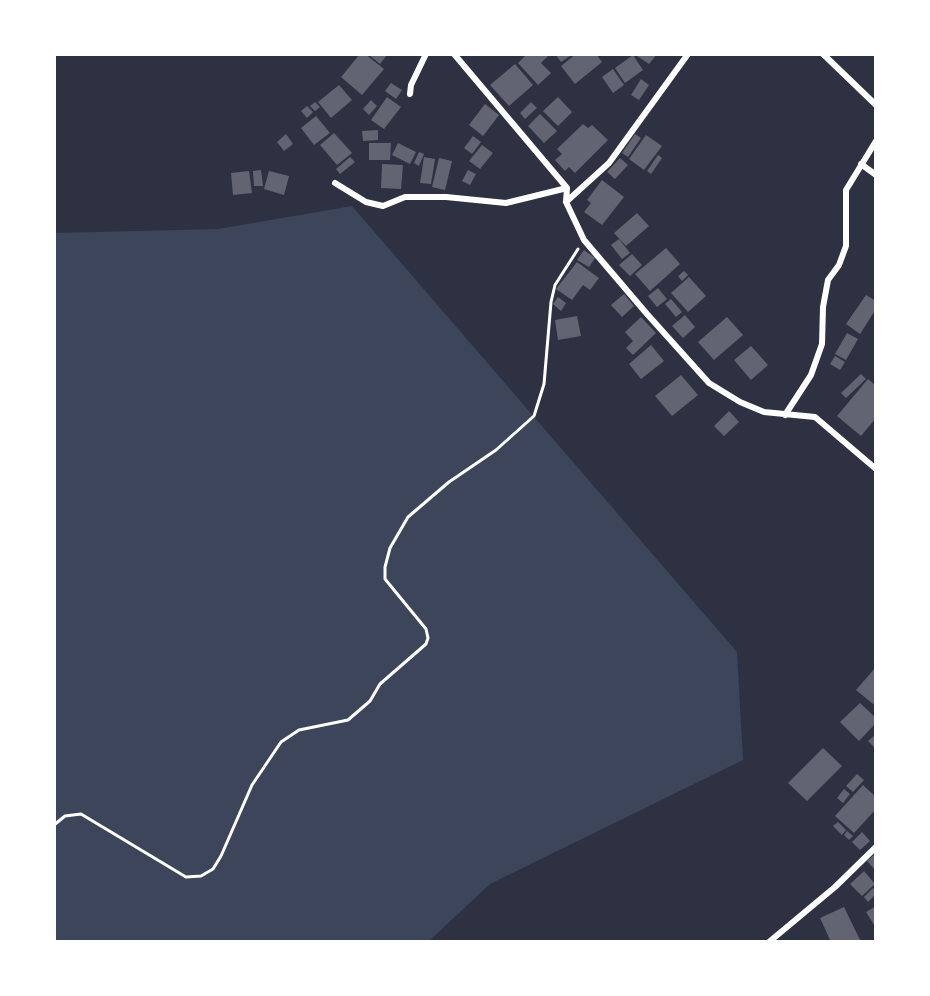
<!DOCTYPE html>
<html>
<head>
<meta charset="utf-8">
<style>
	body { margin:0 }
	#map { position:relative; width:930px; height:996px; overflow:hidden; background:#2d3142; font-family:"Roboto Condensed",sans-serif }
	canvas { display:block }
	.frame { position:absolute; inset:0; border:56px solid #fff; pointer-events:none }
</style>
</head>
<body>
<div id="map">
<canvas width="930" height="996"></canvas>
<div class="frame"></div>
</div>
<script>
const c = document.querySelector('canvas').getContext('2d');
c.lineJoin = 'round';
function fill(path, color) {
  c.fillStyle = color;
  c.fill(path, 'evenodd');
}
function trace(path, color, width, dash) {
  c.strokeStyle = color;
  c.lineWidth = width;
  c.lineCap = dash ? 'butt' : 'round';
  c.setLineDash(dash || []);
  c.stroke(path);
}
fill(new Path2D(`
	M352 206 737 652 743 760 490 884 428 942H54V233L218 229Z`), '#3c4559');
fill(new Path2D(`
	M360 54H365L384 69 362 95 341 77Z
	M368 54H385L387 55 380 64Z
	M527 54H550L541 63 551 73 538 85 518 63Z
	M555 54H573L561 62Z
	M576 54H596L602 62 575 84 561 66Z
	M634 54H657L649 64Z
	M633 55 643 70 625 83 615 68Z
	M515 64 533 85 509 106 490 85Z
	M613 69 624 85 613 93 602 77Z
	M641 79 649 85 639 100 631 95Z
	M391 83 402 90 396 99 385 91Z
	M339 85 352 100 331 118 318 102Z
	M387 97 401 107 384 129 371 120Z
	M558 97 572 112 558 126 543 111Z
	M371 100 377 106 369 115 363 109Z
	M315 102 320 107 315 111 310 106Z
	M531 102 537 108 525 119 520 113Z
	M485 104 499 115 483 136 469 125Z
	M307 106 313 112 307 118 301 111Z
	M540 114 557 131 544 143 528 126Z
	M316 116 330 133 314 145 301 128Z
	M583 124 588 128 592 125 608 140 575 173 569 167 565 171 555 160 562 154 557 149Z
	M378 130V140L363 141 362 131Z
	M334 133 352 153 337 165 320 145Z
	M286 134 293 144 284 151 277 142Z
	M635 134 641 138 628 157 622 153Z
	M646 135 662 146 644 170 629 159Z
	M473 136 481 142 472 154 464 148Z
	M369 143H391L390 160H369Z
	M398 143 416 152 410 164 392 155Z
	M482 145 493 153 480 169 469 161Z
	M419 152 424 154 419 166 414 163Z
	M658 155 662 158 651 174 647 171Z
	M350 157 355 162 340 174 336 169Z
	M424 157 435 159 431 184 420 183Z
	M439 158 452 161 445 190 432 187Z
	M620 158 628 165 615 179 607 172Z
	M382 164 403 165 401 189 381 188Z
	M261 170 263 186H254L253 171Z
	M468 170 476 174 470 185 462 181Z
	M249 171 252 193 233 195 231 173Z
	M269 171 289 176 284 195 264 189Z
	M602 180 624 197 602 225 584 212 591 203 587 200Z
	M637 213 649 226 626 246 614 233Z
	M619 239 630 253 622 259 611 245Z
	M666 248 680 264 650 291 635 274Z
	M584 250 595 258 589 267 577 260Z
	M632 254 642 265 630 276 619 265Z
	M577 262 599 278 590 290 583 285 572 300 556 289Z
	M684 271 688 275 682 281 678 276Z
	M689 277 706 296 688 312 671 293Z
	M658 288 667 299 657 307 648 296Z
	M624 294 634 306 622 317 611 305Z
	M866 295 876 301V309L860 334 846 324Z
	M558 297 566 303 561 311 553 304Z
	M671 299 682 312 676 317 665 304Z
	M685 315 695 327 683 338 672 326Z
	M577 316 581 336 558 340 555 320Z
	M641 317 656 333 633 355 626 348 633 341 625 332Z
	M727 317 743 335 714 360 698 342Z
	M847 333 858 339 846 360 835 354Z
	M651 345 664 361 641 379 629 364Z
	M751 346 768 365 751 380 734 360Z
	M835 356 845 362 840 370 830 364Z
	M861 374 866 379 846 398 841 393Z
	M681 375 698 395 672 416 655 396Z
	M868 379 876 386V418L861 436 837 416Z
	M729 411 739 422 724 436 714 426Z
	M876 667V701L873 704 856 690Z
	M860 703 876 718V723L859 741 840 722Z
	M876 734V745L874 747 868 741Z
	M823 748 842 766 807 801 788 783Z
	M857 774 864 780 853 792 846 786Z
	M863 785 876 797V809L854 833 835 816Z
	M844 789 850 794 843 803 837 798Z
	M838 822 846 830 842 835 833 826Z
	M847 831 853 836 849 840 844 835Z
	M862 832 870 841 860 850 852 842Z
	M876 853V867L874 869 867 861Z
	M864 871 875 884 862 896 850 884Z
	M873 888 876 894 868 902 864 897Z
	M876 906V928L866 912Z
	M844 907 861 942H831L820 918Z`), '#626471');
trace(new Path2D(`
	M54 825 65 816 81 814 186 877 201 876 213 869 221 856 252 785 281 742 299 730 348 720 370 701 380 684 426 644 428 638 426 629 385 579V567L390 548 408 517 449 482 496 450 534 416 544 384 551 302 555 285 578 249`), '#fff', 3);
trace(new Path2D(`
	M454 54 567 188 566 202 584 240 647 314 709 383 740 402 764 412 815 417 876 469
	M823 54 876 105
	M410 94 411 85 426 54
	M861 164 876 175
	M335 183 366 202 383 206 405 197H446L506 203 567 188
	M566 202 609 163 688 54
	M785 415 811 375 822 344 823 307 828 280 839 265 846 246V190L876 141
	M769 942 835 887 876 847`), '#fff', 6);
</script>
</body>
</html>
